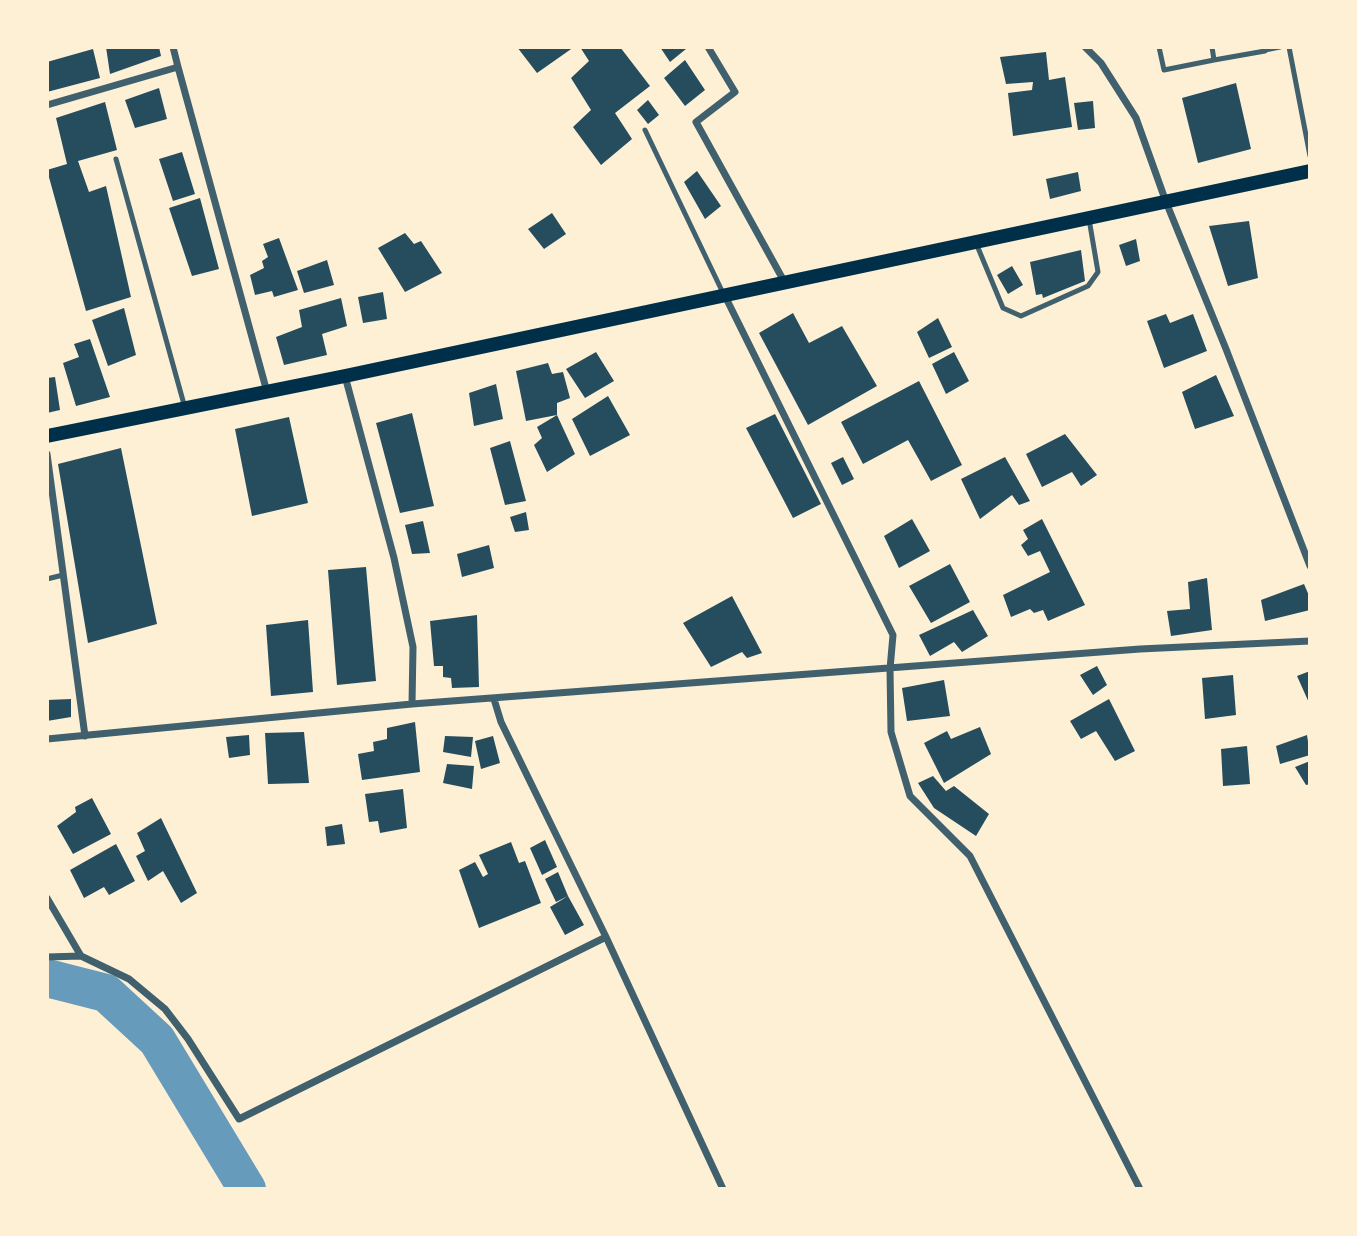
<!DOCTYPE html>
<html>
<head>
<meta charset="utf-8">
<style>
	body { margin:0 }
	#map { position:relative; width:1357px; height:1236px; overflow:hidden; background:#fdf0d5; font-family:"DM Sans",sans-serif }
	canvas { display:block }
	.frame { position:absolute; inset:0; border:49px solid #fdf0d5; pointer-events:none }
</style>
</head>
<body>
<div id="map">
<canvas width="1357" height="1236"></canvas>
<div class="frame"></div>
</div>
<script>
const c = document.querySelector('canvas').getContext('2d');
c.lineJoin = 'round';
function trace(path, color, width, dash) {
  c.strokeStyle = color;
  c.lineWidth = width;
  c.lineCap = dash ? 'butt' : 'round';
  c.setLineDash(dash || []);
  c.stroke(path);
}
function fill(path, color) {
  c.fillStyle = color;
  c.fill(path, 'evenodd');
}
trace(new Path2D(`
	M47 978 106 993 157 1040 247 1189`), '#669bbc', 38);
fill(new Path2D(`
	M106 47H159L161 56 110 74Z
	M517 47H574L537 73Z
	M580 47H620L650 86 615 113 632 139 601 165 573 127 591 110 571 78 589 61Z
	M660 47H685L686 49 670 62Z
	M93 49 100 78 47 92V62Z
	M1046 52 1049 80 1065 77 1072 127 1013 136 1008 93 1032 90 1033 82 1006 84 1000 57Z
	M685 60 705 90 685 106 664 78Z
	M1236 83 1251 149 1198 163 1182 98Z
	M159 88 167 119 135 128 125 100Z
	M648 100 659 115 648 124 637 110Z
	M1093 101 1095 128 1078 130 1074 103Z
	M105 102 117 150 78 161 89 192 106 186 131 297 86 311 47 170 67 164 56 118Z
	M182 152 195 194 173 201 159 159Z
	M697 171 721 206 705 219 684 182Z
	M1078 172 1081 191 1050 199 1046 179Z
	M200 198 219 269 192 276 169 208Z
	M552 213 566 234 544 249 528 229Z
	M1249 221 1258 278 1228 286 1209 226Z
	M405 233 414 244 421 241 442 273 405 292 378 248Z
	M279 238 298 290 274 297 272 291 255 295 250 275 264 268 262 261 268 257 263 244Z
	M1136 239 1140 261 1126 266 1119 245Z
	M1081 250 1085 281 1043 298 1042 294 1036 295 1030 262Z
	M327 260 334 285 304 293 297 271Z
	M1012 266 1023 285 1008 294 997 275Z
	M383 292 387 319 363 323 358 297Z
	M341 298 347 326 322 334 327 355 284 365 276 337 302 327 299 310Z
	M124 308 136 355 108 366 92 320Z
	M793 313 809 343 842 326 877 386 808 425 759 333Z
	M1166 314 1170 323 1193 314 1207 351 1164 368 1147 321Z
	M938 318 952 347 929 358 917 332Z
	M90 339 110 397 76 406 63 363 79 357 74 344Z
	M596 352 614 381 585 398 566 369Z
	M954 352 969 381 946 394 932 364Z
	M548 363 552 374 563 372 570 398 557 403V415L526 421 516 371Z
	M1216 375 1234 416 1195 429 1182 392Z
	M55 377 60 410 47 413V378Z
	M919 381 962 465 931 481 908 440 863 464 841 422Z
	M496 384 503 419 474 426 469 393Z
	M608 396 630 435 590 456 572 419Z
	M412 413 434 506 400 513 376 423Z
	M775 414 821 504 793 518 746 428Z
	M557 415 575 454 547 472 534 445 542 438 537 427Z
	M289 417 308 503 252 516 235 429Z
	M1065 434 1097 475 1081 486 1072 472 1042 487 1026 454Z
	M510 441 526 501 505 505 490 448Z
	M121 448 157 624 88 643 58 464Z
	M843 457 854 479 842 485 831 463Z
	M1005 457 1030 501 1019 505 1012 495 980 519 961 479Z
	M526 512 529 530 515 532 510 517Z
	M912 519 930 551 899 568 884 536Z
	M1042 519 1085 605 1048 621 1043 610 1034 613 1030 609 1011 617 1003 595 1050 572 1040 551 1028 556 1021 545 1028 539 1023 530Z
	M423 521 430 553 412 554 405 525Z
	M489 545 494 568 462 577 457 554Z
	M950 564 970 602 931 623 909 586Z
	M366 567 376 681 337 685 328 570Z
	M1207 578 1212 630 1171 636 1167 611 1190 609 1188 582Z
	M1304 584 1310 598V610L1265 621 1261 600Z
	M732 596 762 653 747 658 742 652 711 667 683 623Z
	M973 610 988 636 962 652 954 642 930 656 919 635Z
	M477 615 479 687 452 688 451 678 443 677V666H434L430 621Z
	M308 620 313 692 271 696 266 625Z
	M1097 666 1107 685 1093 695 1080 675Z
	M1310 671V705L1297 676Z
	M1233 675 1236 715 1205 719 1202 678Z
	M944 680 950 716 907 721 902 688Z
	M71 699V717L47 721V700Z
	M1109 699 1135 751 1115 761 1096 731 1081 739 1070 721Z
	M415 722 420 772 362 780 358 754 374 751 373 742 387 739V728Z
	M980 727 991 754 944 783 924 743 947 731 951 739Z
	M304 732 309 783 268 784 265 733Z
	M249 735 250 755 229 758 226 737Z
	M1307 735 1310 755 1280 764 1276 746Z
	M445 736 473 737 471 757 443 752Z
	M493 736 500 763 481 769 475 741Z
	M1247 746 1250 784 1223 786 1221 749Z
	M1310 761V784L1306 785 1295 767Z
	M447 764 474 766 472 789 443 783Z
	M933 776 946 791 954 786 989 814 976 836 934 808 918 783Z
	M403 789 407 828 380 833 378 821 369 822 365 794Z
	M92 798 111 834 73 854 57 826 76 812 75 807Z
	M161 818 197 893 181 903 163 871 148 881 136 856 145 851 137 833Z
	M342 824 345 844 327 846 325 827Z
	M545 840 557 867 542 875 530 848Z
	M511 842 519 863 525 861 541 903 479 928 459 870 475 862 483 877 488 874 479 855Z
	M116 844 135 881 109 895 104 887 84 898 70 870Z
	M558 872 568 896 556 902 545 879Z
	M568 896 584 925 565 935 550 907Z`), '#264d5e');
trace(new Path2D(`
	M1159 47 1164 70 1214 60
	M1212 47 1214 60 1265 51
	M1289 47 1310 156
	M1265 50 1280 47
	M645 130 723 293
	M116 159 185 408
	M976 243 1003 308 1021 316 1088 286 1098 272 1089 219
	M47 579 63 575`), '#3f606c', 5);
trace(new Path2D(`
	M708 47 735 92 696 122 785 283
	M1085 47 1101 63 1136 118 1166 202 1226 349 1310 566
	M178 67 267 392
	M47 105 178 67 173 47
	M725 296 893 635 890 669 891 732 910 796 970 856 1140 1189
	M345 376 394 558 413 647 412 704
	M47 454 85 736
	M494 699 501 722 606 937 723 1189
	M47 739 412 704 1140 649 1310 641
	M47 898 81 956 129 979 165 1009 188 1039 239 1119 606 937
	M47 957 81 956`), '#3f606c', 7);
trace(new Path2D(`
	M47 436 345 376 1310 171`), '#003049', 14);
</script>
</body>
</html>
